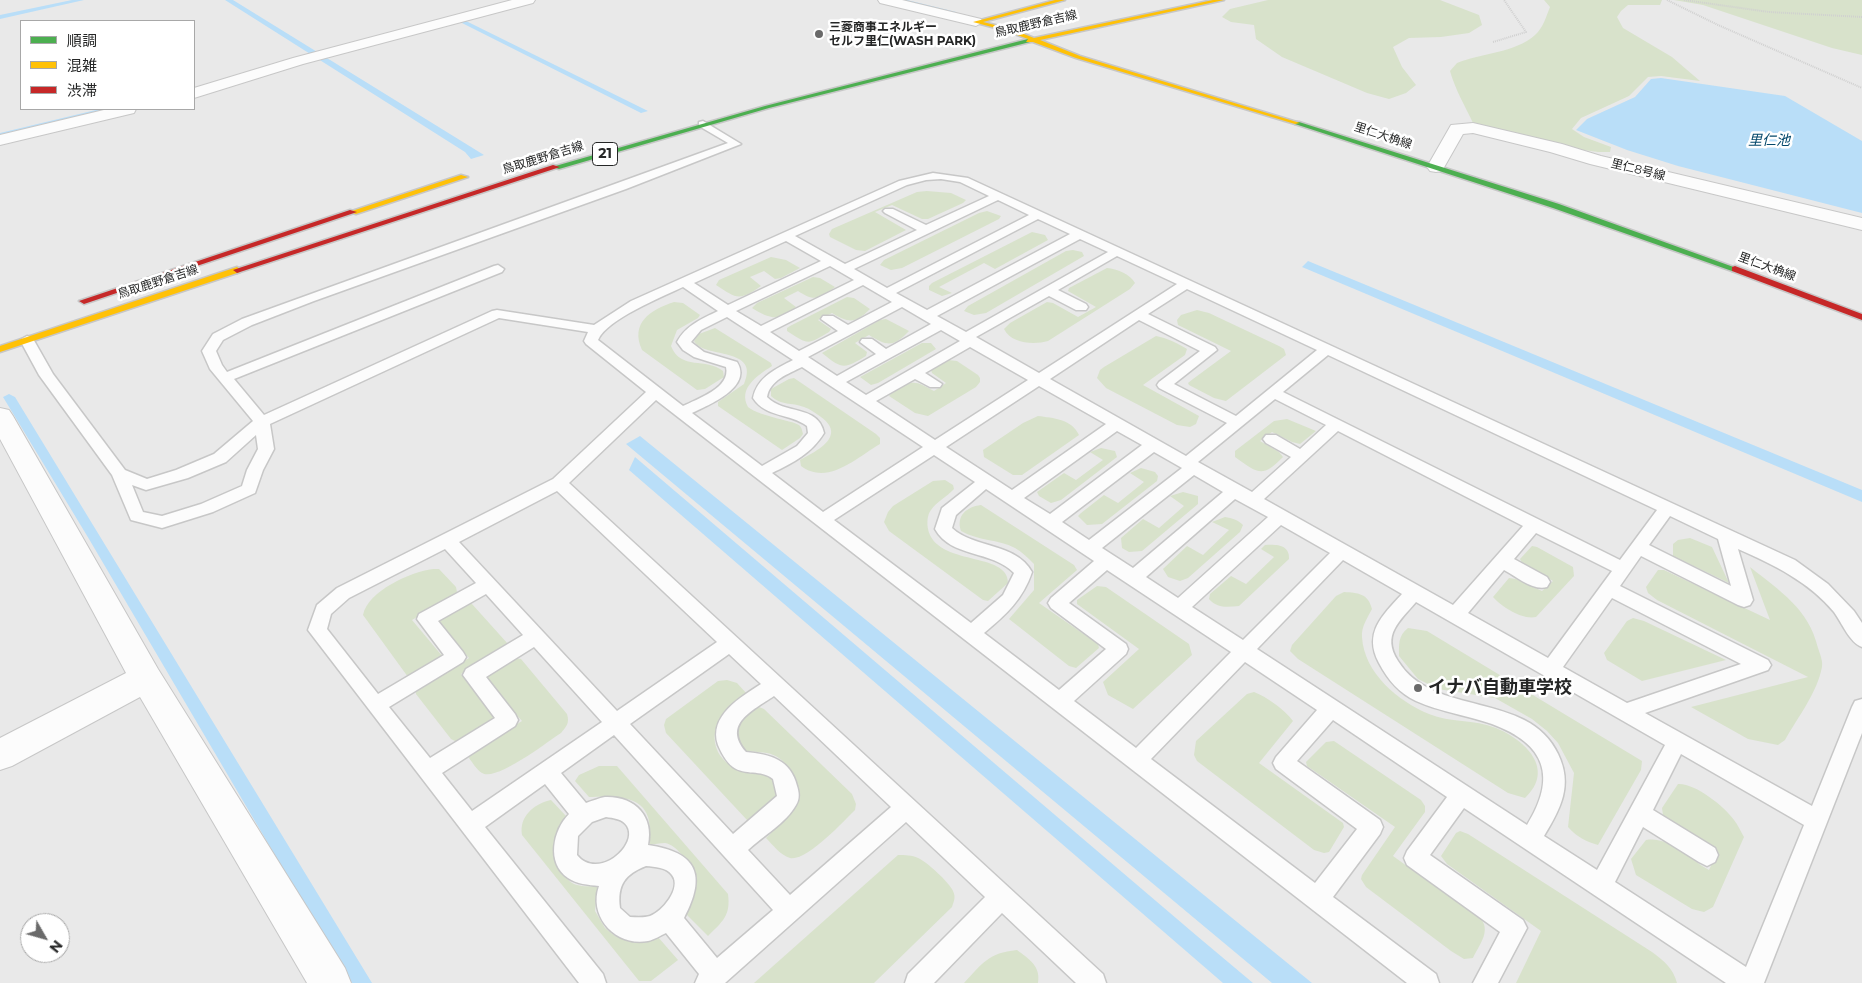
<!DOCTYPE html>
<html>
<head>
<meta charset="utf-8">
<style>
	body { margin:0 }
	#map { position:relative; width:1862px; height:983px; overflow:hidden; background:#e9e9e9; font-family:Montserrat,"Noto Sans JP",sans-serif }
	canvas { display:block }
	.legend { position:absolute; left:20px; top:20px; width:175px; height:90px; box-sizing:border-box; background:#fff; border:1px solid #a8a8a8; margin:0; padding:6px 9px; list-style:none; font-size:15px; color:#252626 }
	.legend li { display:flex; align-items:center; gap:10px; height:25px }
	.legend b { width:25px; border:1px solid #a8a8a8 }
	.north { position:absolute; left:20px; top:913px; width:50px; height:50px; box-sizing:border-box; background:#fff; border:1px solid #a8a8a8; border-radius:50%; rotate:128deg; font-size:14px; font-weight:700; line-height:20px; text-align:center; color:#252626 }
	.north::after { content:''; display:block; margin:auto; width:18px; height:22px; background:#6a6a6a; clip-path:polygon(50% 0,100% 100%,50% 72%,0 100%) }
</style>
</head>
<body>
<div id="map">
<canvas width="1862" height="983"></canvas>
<ul class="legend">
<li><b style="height:6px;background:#4caf50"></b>順調</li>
<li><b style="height:6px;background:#ffc107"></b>混雑</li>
<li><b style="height:6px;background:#c62828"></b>渋滞</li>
</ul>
<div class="north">N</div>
</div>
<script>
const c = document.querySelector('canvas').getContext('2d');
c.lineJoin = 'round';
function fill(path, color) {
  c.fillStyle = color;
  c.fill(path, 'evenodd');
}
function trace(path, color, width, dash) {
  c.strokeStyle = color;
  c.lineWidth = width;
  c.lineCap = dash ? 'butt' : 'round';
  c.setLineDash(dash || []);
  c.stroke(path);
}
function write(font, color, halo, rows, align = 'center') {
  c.font = font + ' Montserrat,"Noto Sans JP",sans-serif';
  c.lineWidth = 5;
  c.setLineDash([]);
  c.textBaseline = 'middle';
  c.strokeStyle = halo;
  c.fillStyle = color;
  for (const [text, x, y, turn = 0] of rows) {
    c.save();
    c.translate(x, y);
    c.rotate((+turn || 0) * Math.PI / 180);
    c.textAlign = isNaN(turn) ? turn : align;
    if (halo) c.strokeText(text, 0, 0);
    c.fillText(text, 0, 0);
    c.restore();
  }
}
fill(new Path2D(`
	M1268 0H1440L1479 15 1482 25 1469 33 1441 37 1409 38 1393 47 1402 67 1416 85 1406 93 1389 99 1367 93 1282 57 1256 39 1254 25 1231 22 1222 17 1230 9Z
	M1544 0H1662L1660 5H1628L1621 11 1617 17 1623 28 1672 57 1700 81 1661 76 1648 77 1629 96 1581 118 1572 129 1584 137 1611 147 1610 152H1598L1576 149 1473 123C1465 106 1455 89 1450 71L1457 63C1481 53 1515 53 1535 35 1543 28 1546 17 1550 7Z
	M1674 0H1862V55L1832 48 1703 5Z
	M927 191 951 193 966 200 963 203 928 219H922L892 205 875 212 906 230 865 251 856 250 830 237 829 234 832 229 917 192Z
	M987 211 1001 216 999 219 902 268 891 270 880 265 884 260 979 213Z
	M1032 232 1045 235 1048 240 995 269 984 263 939 287 952 293 942 296 929 290V286L932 283Z
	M1073 250 1082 252 1084 256 986 313 974 315 964 311 968 306 1066 251Z
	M771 257 786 260 800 268 781 278 775 279 764 271 750 277 761 286C739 302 736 298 716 285L719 280Z
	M1107 268C1117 269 1130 274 1135 283L1130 289 1048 341C1035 345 1011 344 1004 329L1010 323 1047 302 1053 303 1078 317 1096 307 1068 291 1069 288Z
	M813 277 820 278 835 287C819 299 815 302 798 291L784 298 796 307C780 323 768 318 752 308L757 303Z
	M847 297 854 298 870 309C855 324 849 323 832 313L818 320 831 329 829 332C807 345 809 345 787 331V328L790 326Z
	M674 302 683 303 700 315 698 318 677 330 671 346C681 371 706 357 723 371L724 377 705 389 697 390 642 350C630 323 650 310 674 302Z
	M1197 310 1209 313 1279 346 1284 349 1286 355 1226 401 1214 398 1189 385 1188 383 1193 379 1231 351 1178 325 1177 320 1181 315Z
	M886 319 909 331C893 348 887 346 869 335L855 343 867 352 866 356C844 369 843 370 822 353L880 320Z
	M715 328 771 363 772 366C757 376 738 388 748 407 760 417 797 421 800 426 802 428 802 431 803 434L800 438 782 450 718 406V402L744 384C761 346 703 359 694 341L699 334Z
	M1156 336C1167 338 1177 343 1187 349L1185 355 1143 385 1199 416 1196 424 1190 427 1177 425 1106 388 1097 378 1100 370 1104 367Z
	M922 343H931L936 349 878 383 871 385 860 377Z
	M948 360 957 361 978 375 980 378V382L976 387 928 416 915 413 889 396C892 392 894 391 899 388 915 379 918 383 934 391L946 383 932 373 931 370Z
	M794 378 876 434 880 438V444C856 458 828 486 801 466L800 460C817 451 847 436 821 417 815 413 810 409 804 407 791 402 782 406 771 396V389L789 379Z
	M1038 416C1053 418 1072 419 1079 435L1022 475H1013L984 457 983 450 1023 423Z
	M1287 419 1316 431 1300 444 1292 442 1272 432 1260 441 1279 452 1283 457C1262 478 1259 474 1235 457V451L1274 421Z
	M1101 448 1115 451 1117 457 1061 500 1051 503 1039 496 1037 492 1064 473 1076 480 1103 460 1090 452Z
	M1141 468 1155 472 1158 476 1157 481 1102 524 1087 525 1078 516 1081 513 1104 495 1118 503 1144 482 1130 473Z
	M945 480 953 485 954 489C947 497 936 502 931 510 927 515 927 523 928 529 936 567 1009 551 1008 583L988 601 983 600 889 531 884 522 888 512 893 506 933 481Z
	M1183 492 1198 496V504L1142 551 1129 552 1122 548 1121 538 1143 519 1159 528 1184 506 1170 496Z
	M981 505 1074 565 1077 570 1039 603 1098 644 1099 648 1076 668 1069 666 1009 619 1034 590V564C1028 558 1022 552 1015 548 998 539 978 541 961 531 956 516 966 507 981 505Z
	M1225 517C1232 518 1238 520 1243 525L1240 532 1188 578 1180 581 1168 577 1163 569 1187 546 1203 555 1229 530 1212 522Z
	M1690 538 1712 547 1729 583 1673 556V544L1678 540Z
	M1265 545C1277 544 1290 545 1289 559L1239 606C1228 607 1218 609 1209 599L1210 594 1231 576 1246 584 1274 557 1261 549Z
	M1532 546 1537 547 1573 567 1574 576 1536 617C1522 620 1502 607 1493 597L1509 578 1516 579 1542 591 1553 581 1522 563 1520 559Z
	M1750 567C1780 591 1809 609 1818 648 1820 654 1823 661 1822 667 1817 693 1798 717 1785 740L1778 745 1748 739 1691 707 1808 677 1657 600 1648 593 1646 587 1658 570H1664L1770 620Z
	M433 569H439L456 587 457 592 453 596 412 620 443 657 408 677 363 615C368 591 410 572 433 569Z
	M1097 586 1106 587 1189 644 1192 655 1133 709 1108 695 1103 682 1139 649 1077 604V600Z
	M1344 592C1358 593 1368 593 1372 609 1368 617 1361 627 1362 637 1364 673 1398 701 1429 714 1450 723 1474 719 1496 728 1525 740 1556 769 1525 798L1508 793 1298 659 1290 651 1292 645 1336 596Z
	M468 603 472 604 508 644 461 674 495 719 457 742 451 739 416 694V690L469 658 436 619Z
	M1633 618 1644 621 1726 660 1642 681 1607 660 1604 653 1627 621Z
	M1408 628 1427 631 1642 761 1641 770 1598 845C1585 841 1577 837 1568 827L1574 773 1558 743 1547 731 1532 719 1495 698 1438 689 1418 679 1399 656C1399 644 1398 636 1408 628Z
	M515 658 521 659 567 714C570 723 566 727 561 733 547 742 496 782 482 773 477 770 472 762 469 758L471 753 522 721 484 678Z
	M727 680 737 683 747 694C729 710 706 725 718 752 721 758 728 765 735 767 753 775 772 766 779 792L775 799 751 821 747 820 666 733 664 725 666 719 718 681Z
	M1254 692C1267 697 1285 710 1293 721L1259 763 1343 823 1344 827 1329 852 1324 853 1314 850 1197 761 1194 755 1196 741 1247 694Z
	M759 707 764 709 852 794 856 804 855 810C844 821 806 862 790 858 780 855 773 845 766 838 776 828 788 818 795 805 799 796 800 788 795 779 780 750 770 753 741 751L734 727 754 709Z
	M1334 741 1421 800 1425 806V812L1393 856 1482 920C1490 933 1479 945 1473 958L1464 959 1451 951 1366 887 1361 879 1362 875 1395 827 1307 766 1306 762 1326 742Z
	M599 766H617L728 894C731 916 722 922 708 936L686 914C699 891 700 873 681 854 677 849 671 844 665 843 660 843 655 844 650 845 649 837 650 828 649 821 644 793 610 797 589 797L575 781 579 775Z
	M1678 784C1695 783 1724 806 1734 820 1738 825 1741 832 1744 837L1713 907 1704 912 1692 909 1636 875 1631 859 1646 840C1670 836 1690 860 1709 870L1718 851 1667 820 1663 815 1662 808Z
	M551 800 566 816C555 838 550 855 565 876 568 880 572 884 577 885 584 887 591 886 598 886L595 911 605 928 615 936 626 939 658 937 678 960 651 981H639L522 835C519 816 534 804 551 800Z
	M1460 831 1468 834 1652 952C1664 961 1673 968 1677 983H1516L1541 931 1447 864 1441 856 1456 833Z
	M898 855C905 855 912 855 918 858 926 861 950 883 953 891 956 897 954 901 952 907L874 983H754Z
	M1017 950C1029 959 1041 966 1038 983H964C983 963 988 953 1017 950Z`), '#d8e2cb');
fill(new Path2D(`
	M225 0H233L484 155 471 159 465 152Z
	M1661 78 1785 96 1862 141V213L1678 166 1627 150 1576 130 1587 119 1635 97 1651 79Z
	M1308 261 1862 490V502L1302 267Z
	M640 436 1312 983H1272L626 444Z
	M635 457 1197 936 1253 983H1223L629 470Z`), '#b9def8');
fill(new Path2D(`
	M72 0H84L0 19V15Z
	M896 0H907L956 12 953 14Z
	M460 20H464L648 111 641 113 460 22Z
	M100 109H112L0 137V133Z
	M9 394 15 397 372 983H352L326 942 89 539 3 397Z`), '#b9def8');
const lane = new Path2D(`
	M703 121 741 144 626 189 314 301 252 325 223 340 216 351 222 365 227 372 494 266 498 265 504 269 502 272 234 379 264 415 492 311 497 310 594 325 631 301 899 181 933 173 968 178 1795 560 1828 584 1854 611 1862 623V647C1850 643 1842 623 1834 612 1808 581 1774 565 1738 549L1753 600 1750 605 1744 607 1738 605 1641 556 1620 586 1768 660 1771 665 1768 670 1645 713 1812 806 1852 707 1855 701 1862 699V733L1764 983H1726L1464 808 1430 855 1523 920 1527 928 1498 983H1473L1500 932 1407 865 1404 858 1407 851 1447 797 1333 720 1297 761 1380 820 1383 827 1380 834 1333 897 1436 974 1439 983H1407L656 400 569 483 1103 974 1106 983H1076L1002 913 934 983H905L908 974 985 897 906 822 725 983H695L699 974 666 933C661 935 654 940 648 941 616 947 588 917 599 886 588 885 577 884 568 878 546 863 553 830 569 814L545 784 485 827 603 974 606 983H579L308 630 317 605 337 588 553 479 646 392 586 344 584 341 588 332 499 318 270 424 274 449 263 470 255 493 213 512 162 528 131 520 112 475 39 375 20 340 27 336 32 337 53 374 125 470 147 479 176 470 214 454 253 421 210 369 202 351 213 334 242 319 728 143 699 126V122ZM941 179 960 182 989 196 926 225 893 209H885L883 211 885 213 917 230 845 264 795 236 907 185 926 180ZM998 200 1029 215 887 288 854 269ZM1038 219 1070 234 927 310 896 293ZM1080 239 1108 252 966 332 937 316ZM786 241 821 261 728 305 694 283ZM1117 256 1177 284 1039 373 976 337 1049 296 1076 310H1086L1088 307 1086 304 1058 290ZM830 266 854 280 761 326 736 311ZM863 285 892 302 848 325 833 316H823L821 319 838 331 799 351 770 332ZM683 287 718 311C702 319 686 325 677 342L683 350 694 357 726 367C731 388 697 399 683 406L598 340C607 319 662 297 683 287ZM1187 289 1317 350 1236 416 1174 384 1217 350 1215 347 1148 314ZM902 307 931 324 886 349 872 339H862L860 342 876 354 837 376 808 357ZM727 317 793 360C776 369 757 377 753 398 766 418 790 413 807 426L808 433 797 446 762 466 692 413C709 405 753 387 737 362L704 352 691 342 701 330ZM1139 320 1200 351 1159 382 1157 385 1159 388 1227 423 1186 456 1050 379ZM941 330 960 341 866 395 846 382ZM970 347 1028 380 935 440 876 401 915 379 930 387H940L942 384 925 373ZM1328 355 1657 510 1620 560 1283 392ZM802 367 923 447 823 512 772 473C793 463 812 453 824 433 818 404 784 415 767 397 770 380 788 374 802 367ZM1039 386 1106 424 1012 490 946 447ZM1275 399 1326 425 1300 449 1276 435H1266L1263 439 1266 443 1291 457 1252 492 1198 462ZM1117 431 1142 445 1050 514 1024 498ZM1338 431 1523 526 1453 605 1264 499ZM256 435 258 449 247 470 242 486 201 504 162 516 143 512 132 485 146 490 188 478 226 462ZM1154 452 1182 468 1089 540 1062 522ZM934 455 975 482 942 508 935 529C951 558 992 550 1014 573L1003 595 971 623 834 520ZM1194 475 1223 492 1133 568 1102 548ZM986 489 1094 561 1051 598 1048 603 1051 608 1106 649 1059 690 984 633C1006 615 1023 599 1032 572 1015 542 975 549 952 528L956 515ZM557 491 717 642 617 711 459 542ZM1235 499 1268 517 1178 598 1146 577ZM1670 516 1718 539 1731 586 1649 545ZM1281 525 1330 553 1243 640 1192 607ZM1536 533 1612 571 1548 658 1468 613 1504 570C1517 577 1533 591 1547 587L1550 582 1547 577 1514 559ZM445 549 476 583 419 614 417 619 444 655 378 694 327 629 331 614 349 598ZM1343 560 1402 594C1382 616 1363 633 1379 663 1388 680 1399 693 1416 701 1440 712 1467 715 1492 724 1546 744 1557 777 1527 825L1257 649ZM1107 570 1231 652 1136 748 1074 701 1126 654 1128 649 1126 644 1069 603ZM486 594 523 635 466 669 463 675 495 718 430 758 389 707 463 662 466 657 463 652 438 621ZM1612 598 1741 664 1627 703 1563 667ZM1416 602 1665 745 1597 870 1544 836C1561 808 1573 785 1558 754 1528 690 1433 718 1398 661 1381 635 1400 621 1416 602ZM534 647 602 722 472 811 442 773 515 726 518 720 515 714 486 677ZM729 654 761 684C741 697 708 716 718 745 721 752 726 762 733 767 745 776 761 769 773 779L777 796 733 834 630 724ZM1245 662 1317 710 1276 757 1273 763 1276 769 1357 829 1315 883 1151 759ZM774 696 891 807 790 895 748 850C763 836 786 823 796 805 800 799 799 792 797 786 791 760 770 754 746 752 722 724 752 711 774 696ZM614 735 773 910 717 958 684 918C707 875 697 852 648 845 654 816 635 796 605 797 599 798 592 801 586 803L561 773ZM1681 754 1804 825 1746 967 1615 882 1643 827 1699 862 1707 866 1715 862 1718 855 1715 848 1653 810ZM606 817C613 818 623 819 627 826 639 845 598 881 577 855L578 836 592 822ZM646 866C655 867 666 867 672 875 682 888 662 912 650 916 644 918 636 917 630 917L620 908C617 885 625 874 646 866Z`);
const street = new Path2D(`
	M512 0H535L533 3 303 64 194 98V88L293 58Z
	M878 0H902L981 19 983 22 976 26 880 3Z
	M108 109H136L134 113 0 145V135Z
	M1473 123 1562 144 1601 156 1862 218V230L1590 164 1550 152 1473 133 1463 134 1442 171 1436 172 1430 171 1427 167 1451 125Z
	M0 408 9 410 13 416 158 669 345 968 351 983H307L140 697 12 766 0 770V738L126 673 0 439Z`);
const fast = new Path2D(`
	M1028 39 1030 40V42L769 108 559 169 552 167 765 106Z
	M1295 122H1299L1559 204 1739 269 1738 271H1732L1553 208 1295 124Z`);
const slow = new Path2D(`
	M1055 0H1065L983 22 1011 29 1034 38 1213 0H1224L1040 40 1080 56 1300 123 1295 124 1076 58 1033 42H1026L1028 39 1007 31 973 22Z
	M461 175 468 177 356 214 349 212Z
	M237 267 241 270 240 272 0 352V346Z`);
const jam = new Path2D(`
	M553 165 560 167 240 272 237 273 233 270Z
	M350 210 357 212 87 303 84 304 79 301Z
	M1735 266 1862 314V320L1732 271V267Z`);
trace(lane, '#c7c7c7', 3);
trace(street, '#c7c7c7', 2);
trace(fast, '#c7c7c7', 3);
trace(slow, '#c7c7c7', 3);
trace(jam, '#c7c7c7', 3);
trace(new Path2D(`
	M1667 0 1718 25 1862 88
	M1684 0 1769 12 1862 17
	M1493 42 1526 32 1504 0`), '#d0d0d0', 2, [1, 1]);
fill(lane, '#fcfcfc');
fill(street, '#fcfcfc');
fill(fast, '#4caf50');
fill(slow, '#ffc107');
fill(jam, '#c62828');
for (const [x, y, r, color] of [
	[819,34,5,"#6a6a6a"],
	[1418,688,5,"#6a6a6a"]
]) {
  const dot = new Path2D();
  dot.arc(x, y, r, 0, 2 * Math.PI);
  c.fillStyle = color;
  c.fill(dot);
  trace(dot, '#fff', 2);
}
write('12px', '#252626', '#fff', [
	["鳥取鹿野倉吉線",1036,24,-13],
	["里仁大桷線",1383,136,18],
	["鳥取鹿野倉吉線",543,158,-17],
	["里仁8号線",1638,170,14],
	["里仁大桷線",1767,267,20],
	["鳥取鹿野倉吉線",158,282,-18]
]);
write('bold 12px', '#252626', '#fff', [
	["三菱商事エネルギー",829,27],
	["セルフ里仁(WASH PARK)",829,41]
], 'left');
write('italic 14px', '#03476a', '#fff', [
	["里仁池",1769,141]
]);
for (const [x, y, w] of [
	[605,154,25]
]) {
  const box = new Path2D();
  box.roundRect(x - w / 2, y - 11.5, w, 23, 4);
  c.fillStyle = '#fff';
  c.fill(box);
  trace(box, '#252626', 1);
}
write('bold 14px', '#252626', null, [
	["21",605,154]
]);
write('bold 18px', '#252626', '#fff', [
	["イナバ自動車学校",1428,688]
], 'left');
</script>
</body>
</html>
